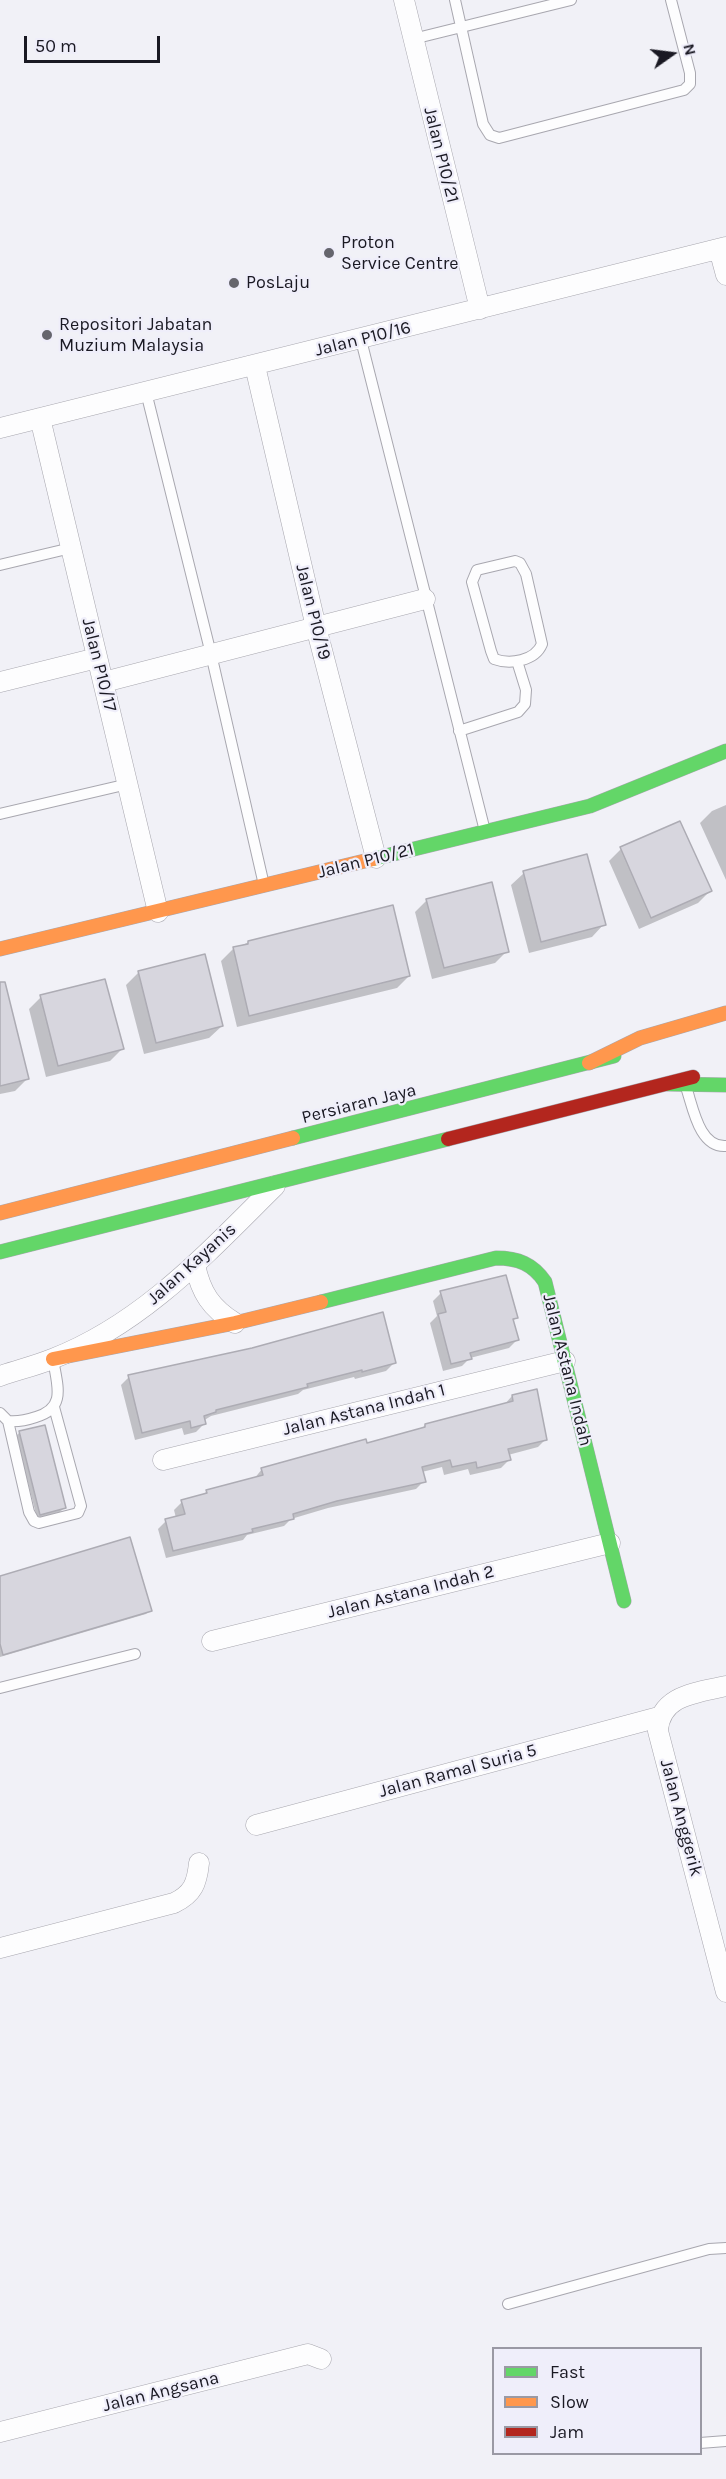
<!DOCTYPE html>
<html>
<head>
<meta charset="utf-8">
<style>
	body { margin:0 }
	#map { position:relative; width:726px; height:2479px; overflow:hidden; background:#f1f1f7; font-family:Karla,sans-serif }
	canvas { display:block }
	.legend { position:absolute; left:492px; top:2347px; width:210px; height:108px; box-sizing:border-box; background:#efeefa; border:2px solid #9a99a4; margin:0; padding:8px 10px; list-style:none; font-size:18px; color:#1a1923 }
	.legend li { display:flex; align-items:center; gap:12px; height:30px }
	.legend b { width:30px; border:2px solid #9a99a4 }
	.north { position:absolute; left:642px; top:24px; width:60px; height:60px; -webkit-text-stroke:4px #efeefa; paint-order:stroke; rotate:76deg; font-size:16px; font-weight:700; line-height:24px; text-align:center; color:#1a1923 }
	.north::after { content:''; display:block; margin:auto; width:21px; height:27px; background:#1a1923; clip-path:polygon(50% 0,100% 100%,50% 72%,0 100%) }
	.scale { position:absolute; left:24px; top:36px; width:136px; height:27px; box-sizing:border-box; border:3px solid #1a1923; border-top:0; padding-left:8px; font-size:18px; line-height:21px; white-space:nowrap; color:#1a1923; -webkit-text-stroke:4px #efeefa; paint-order:stroke }
</style>
</head>
<body>
<div id="map">
<canvas width="726" height="2479"></canvas>
<ul class="legend">
<li><b style="height:8px;background:#63d668"></b>Fast</li>
<li><b style="height:8px;background:#ff974d"></b>Slow</li>
<li><b style="height:8px;background:#b3261e"></b>Jam</li>
</ul>
<div class="north">N</div>
<div class="scale">50 m</div>
</div>
<script>
const c = document.querySelector('canvas').getContext('2d');
c.lineJoin = 'round';
function fill(path, color) {
  c.fillStyle = color;
  c.fill(path, 'evenodd');
}
function trace(path, color, width, dash) {
  c.strokeStyle = color;
  c.lineWidth = width;
  c.lineCap = dash ? 'butt' : 'round';
  c.setLineDash(dash || []);
  c.stroke(path);
}
function write(font, color, halo, rows, align = 'center') {
  c.font = font + ' Karla,sans-serif';
  c.lineWidth = 4.5;
  c.setLineDash([]);
  c.textBaseline = 'middle';
  c.strokeStyle = halo;
  c.fillStyle = color;
  for (const [text, x, y, turn = 0] of rows) {
    c.save();
    c.translate(x, y);
    c.rotate((+turn || 0) * Math.PI / 180);
    c.textAlign = isNaN(turn) ? turn : align;
    if (halo) c.strokeText(text, 0, 0);
    c.fillText(text, 0, 0);
    c.restore();
  }
}
fill(new Path2D(`
	M726 805V880L700 823 712 811Z
	M680 823 710 891 698 903 639 929 609 861 621 849Z
	M524 873 604 924 592 937 529 953 511 885Z
	M427 900 507 951 495 963 432 979 415 912Z
	M249 942 409 976 397 988 237 1027 221 961 233 949Z
	M139 972 222 1026 209 1038 144 1054 126 985Z
	M41 997 122 1049 110 1061 46 1077 29 1009Z
	M0 1007 28 1078 15 1091 0 1094Z
	M441 1293 516 1318 512 1322 517 1340 509 1348 470 1358 462 1366 443 1371 430 1323 437 1316 433 1301Z
	M394 1363 386 1371 355 1379 354 1377 303 1390 298 1394 211 1416 203 1421 204 1424 196 1432 184 1435 182 1428 135 1440 121 1385 129 1377Z
	M512 1396 546 1439 538 1447 508 1455 509 1460 501 1468 470 1475 468 1469 444 1475 442 1467 422 1472 424 1481 416 1489 328 1508 291 1519 284 1526 247 1535 243 1540 166 1558 158 1529 166 1521 176 1518 174 1510 182 1502 202 1496 207 1491 254 1479 262 1469 421 1430 425 1425 504 1405Z
	M20 1432 64 1508 60 1512 37 1518 16 1436Z
	M0 1578 150 1610 146 1614 0 1657Z`), '#0003');
const building = new Path2D(`
	M680 821 712 891 651 918 620 847Z
	M587 854 606 925 541 942 523 871Z
	M492 882 509 952 444 968 426 899Z
	M393 905 410 976 249 1016 233 947 248 944V941Z
	M205 954 223 1026 156 1043 138 971Z
	M105 979 124 1049 58 1066 40 995Z
	M0 982H5L29 1079 0 1086Z
	M506 1275 518 1318 513 1319 519 1340 470 1353 472 1359 451 1364 438 1314 446 1312 440 1291Z
	M383 1312 396 1363 362 1372V1370L307 1384 308 1387 216 1410V1412L204 1416 206 1424 191 1428 190 1421 142 1433 128 1375 252 1348Z
	M537 1389 547 1440 508 1449 511 1460 477 1468 476 1462 452 1467 450 1460 422 1467 426 1482 337 1501 293 1514 294 1519 252 1529 253 1532 173 1551 165 1519 185 1514 181 1500 207 1493 206 1490 263 1475 261 1468 366 1439 367 1443 425 1427V1424L513 1401 512 1395Z
	M45 1425 66 1508 40 1515 19 1431Z
	M130 1537 152 1611 3 1655 0 1644V1576Z`);
fill(building, '#d7d6de');
trace(building, '#adacb4', 1.5);
const lane = new Path2D(`
	M455 0 483 124 490 135 499 138 684 90 690 84V73L671 0
	M413 39 571 0
	M361 340 485 831
	M146 392 211 654 264 885
	M515 561 520 563 526 574 542 644C535 661 510 665 494 659L491 651 472 582 477 570Z
	M0 565 71 548
	M459 731 518 712 525 704 526 690 517 661
	M0 814 128 784
	M686 1087C693 1107 699 1148 726 1146
	M0 1413 8 1421 29 1512 34 1521 39 1523 78 1513 81 1506 54 1407
	M8 1421C17 1422 27 1420 36 1417 67 1408 57 1385 53 1359
	M0 1688 135 1654
	M508 2304 709 2249 726 2248
	M700 2443 726 2441`);
const street = new Path2D(`
	M404 0 480 309
	M719 249 726 275
	M255 366 316 627 376 858
	M40 418 158 912
	M0 428 726 247
	M0 682 97 658
	M104 682 425 599
	M195 1265C201 1293 211 1308 235 1323
	M0 1376C17 1370 35 1366 52 1359 143 1324 208 1252 275 1186
	M163 1460 565 1361
	M212 1641 610 1543
	M726 1686C696 1693 660 1695 658 1731L726 1992
	M256 1825 659 1717
	M0 1948 174 1903C193 1894 197 1883 199 1863
	M0 2432 308 2354 321 2359`);
const fast = new Path2D(`
	M373 859 590 806 726 751
	M668 1084 726 1085
	M293 1138 614 1056
	M0 1252 448 1139
	M321 1302 496 1258C518 1258 533 1264 545 1282L624 1601`);
const slow = new Path2D(`
	M0 949 373 859
	M589 1063 640 1038 726 1013
	M0 1213 293 1138
	M53 1359 235 1323 321 1302`);
const jam = new Path2D(`
	M448 1139 693 1077`);
trace(lane, '#a8a7af', 12);
trace(street, '#a8a7af', 21);
trace(fast, '#a8a7af', 15);
trace(slow, '#a8a7af', 15);
trace(jam, '#a8a7af', 15);
trace(lane, '#fdfdfe', 10);
trace(street, '#fdfdfe', 20);
trace(fast, '#63d668', 14);
trace(slow, '#ff974d', 14);
trace(jam, '#b3261e', 14);
for (const [x, y, r, color] of [
	[329,253,6,"#65656d"],
	[234,283,6,"#65656d"],
	[47,335,6,"#65656d"]
]) {
  const dot = new Path2D();
  dot.arc(x, y, r, 0, 2 * Math.PI);
  c.fillStyle = color;
  c.fill(dot);
  trace(dot, '#efeefa', 2);
}
write('18px', '#1a1923', '#efeefa', [
	["Jalan P10/21",441,155,76],
	["Jalan P10/16",363,339,-14],
	["Jalan P10/19",313,612,76],
	["Jalan P10/17",99,665,76],
	["Jalan P10/21",366,861,-14],
	["Persiaran Jaya",359,1104,-14],
	["Jalan Kayanis",192,1264,-42],
	["Jalan Astana Indah",567,1370,76],
	["Jalan Astana Indah 1",364,1410,-14],
	["Jalan Astana Indah 2",411,1592,-14],
	["Jalan Ramal Suria 5",458,1771,-15],
	["Jalan Anggerik",681,1818,75],
	["Jalan Angsana",161,2392,-14]
]);
write('18px', '#1a1923', '#efeefa', [
	["Proton",341,243],
	["Service Centre",341,264],
	["PosLaju",246,283],
	["Repositori Jabatan",59,325],
	["Muzium Malaysia",59,346]
], 'left');
</script>
</body>
</html>
